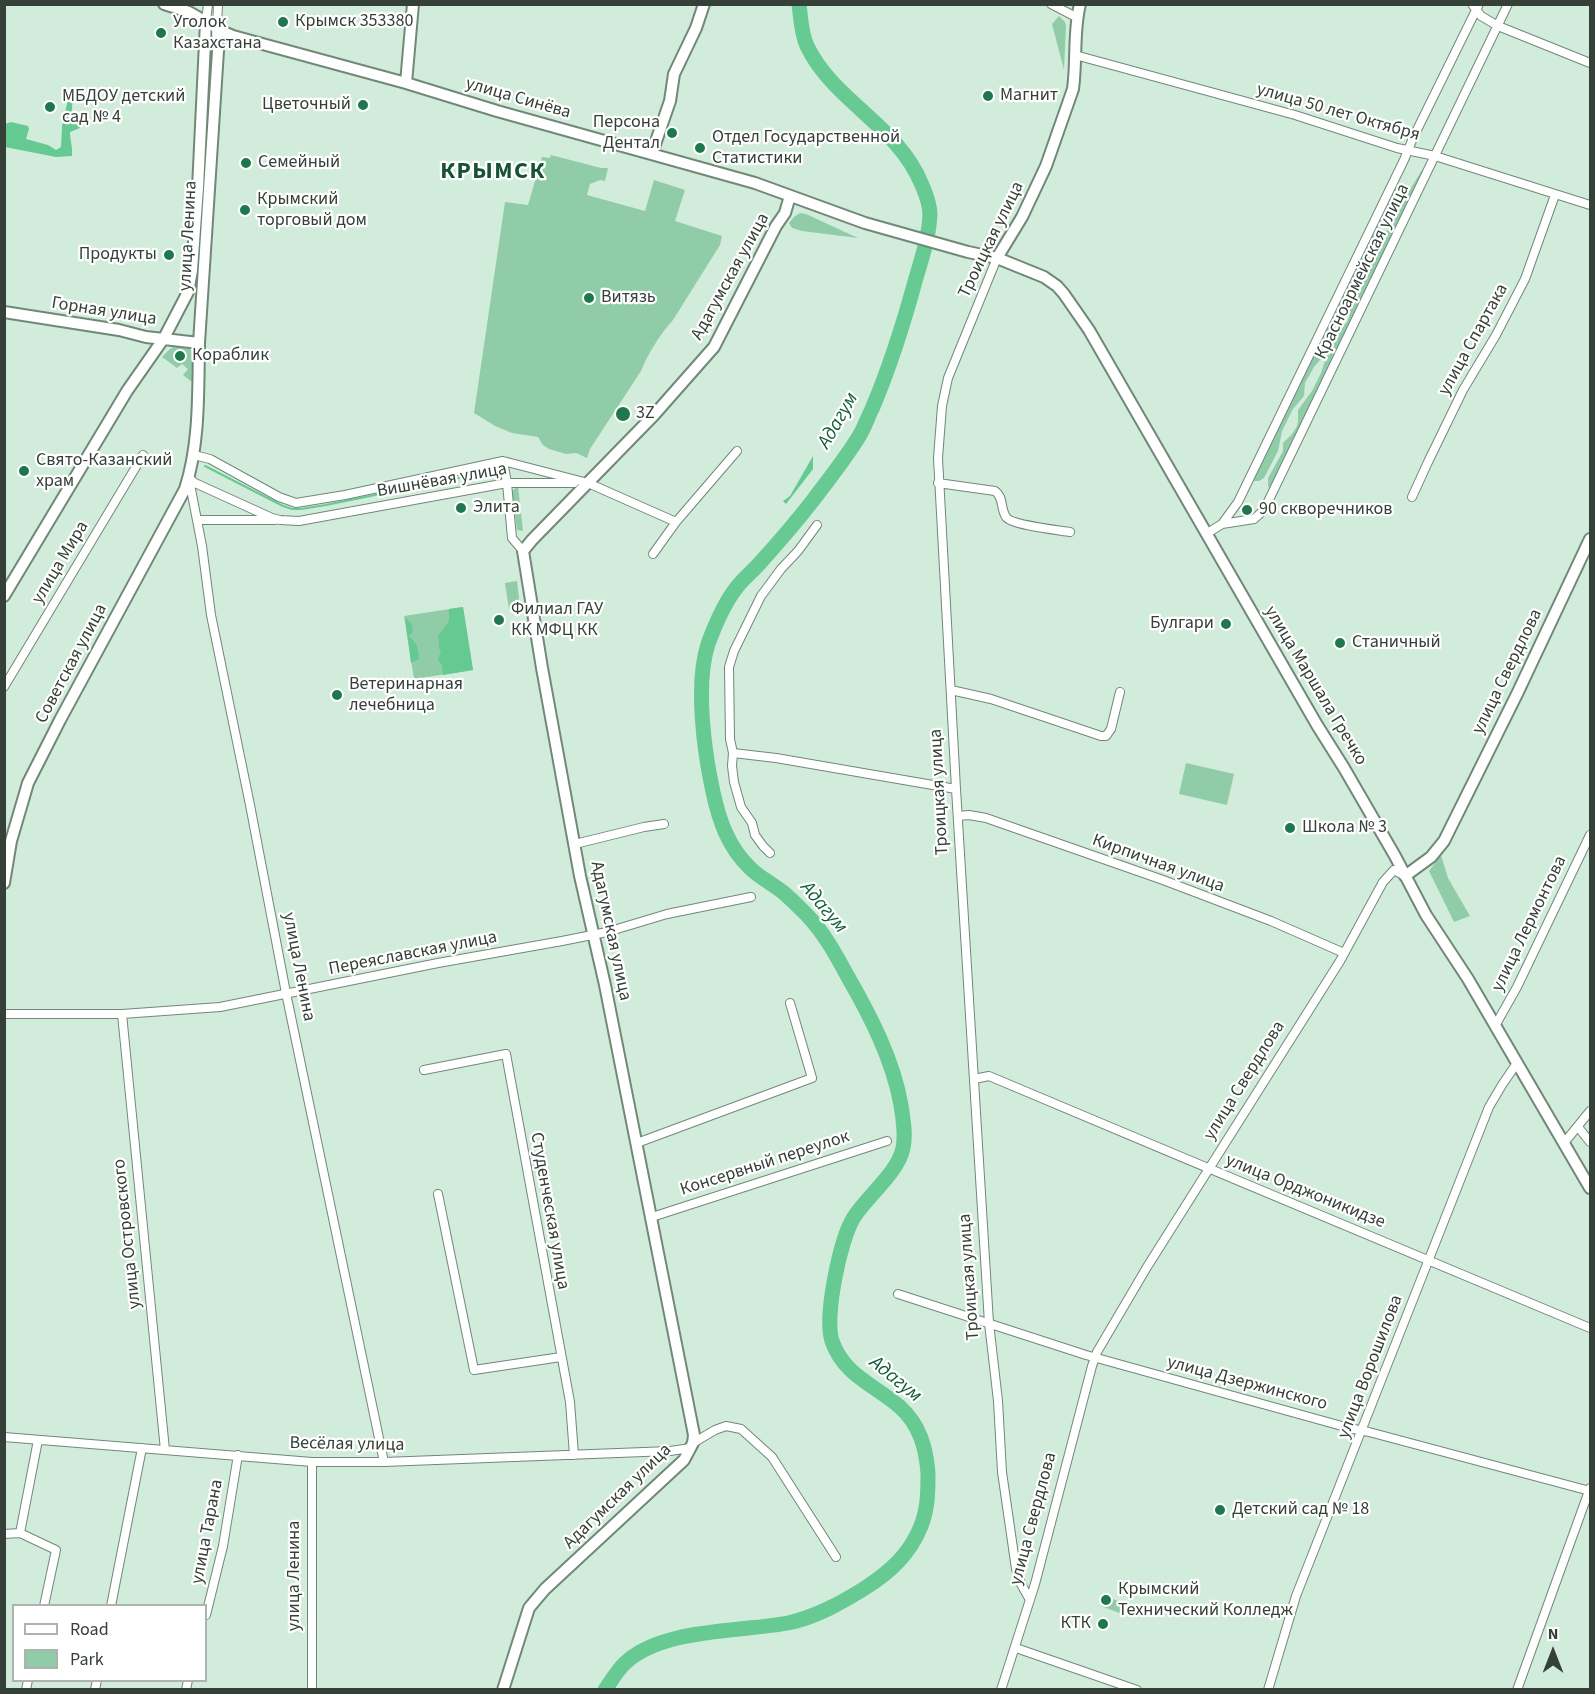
<!DOCTYPE html>
<html>
<head>
<meta charset="utf-8">
<style>
	body { margin:0 }
	#map { position:relative; width:1595px; height:1694px; overflow:hidden; background:#d2ecdb; font-family:"Source Sans 3",sans-serif }
	canvas { display:block }
	.frame { position:absolute; inset:0; border:6px solid #354039; pointer-events:none }
	.legend { position:absolute; left:12px; top:1604px; width:195px; height:78px; box-sizing:border-box; background:#fff; border:2px solid #aeb3b0; margin:0; padding:8px 10px; list-style:none; font-size:18px; color:#354039 }
	.legend li { display:flex; align-items:center; gap:12px; height:30px }
	.legend b { width:30px; border:2px solid #aeb3b0 }
	.north { position:absolute; left:1523px; top:1622px; width:60px; height:60px; -webkit-text-stroke:4px #fff; paint-order:stroke; rotate:0deg; font-size:16px; font-weight:700; line-height:24px; text-align:center; color:#354039 }
	.north::after { content:''; display:block; margin:auto; width:21px; height:27px; background:#354039; clip-path:polygon(50% 0,100% 100%,50% 72%,0 100%) }
</style>
</head>
<body>
<div id="map">
<canvas width="1595" height="1694"></canvas>
<div class="frame"></div>
<ul class="legend">
<li><b style="height:8px;background:#fff"></b>Road</li>
<li><b style="height:16px;background:#91cca8"></b>Park</li>
</ul>
<div class="north">N</div>
</div>
<script>
const c = document.querySelector('canvas').getContext('2d');
c.lineJoin = 'round';
function fill(path, color) {
  c.fillStyle = color;
  c.fill(path, 'evenodd');
}
function trace(path, color, width, dash) {
  c.strokeStyle = color;
  c.lineWidth = width;
  c.lineCap = dash ? 'butt' : 'round';
  c.setLineDash(dash || []);
  c.stroke(path);
}
function write(font, color, halo, rows, align = 'center') {
  c.font = font + ' "Source Sans 3",sans-serif';
  c.lineWidth = 4.5;
  c.setLineDash([]);
  c.textBaseline = 'middle';
  c.strokeStyle = halo;
  c.fillStyle = color;
  for (const [text, x, y, turn = 0] of rows) {
    c.save();
    c.translate(x, y);
    c.rotate((+turn || 0) * Math.PI / 180);
    c.textAlign = isNaN(turn) ? turn : align;
    if (halo) c.strokeText(text, 0, 0);
    c.fillText(text, 0, 0);
    c.restore();
  }
}
fill(new Path2D(`
	M1059 16 1065 22 1066 26 1064 70 1052 24Z
	M551 155 601 168H608L605 181 600 180 590 184 587 195 645 211 654 180 685 190 675 221 722 236 720 245 673 320C660 334 648 354 641 371L590 449 587 458 576 453 566 454 549 449 543 445 538 437 512 433 495 426 474 413 505 202 528 205 542 157 550 158Z
	M1422 170 1423 171V174L1406 205 1270 489 1268 486V478L1283 451V443L1292 434 1297 426 1298 421V410L1312 391 1321 373 1333 335 1336 329 1343 326 1347 322 1349 317 1348 305 1366 277 1381 239 1393 222 1397 205 1409 191Z
	M1395 185 1405 190C1401 195 1396 199 1392 204 1378 224 1372 255 1361 278 1355 278 1352 280 1350 286L1353 291 1343 304 1330 330 1321 359 1314 367 1305 383 1304 396 1293 409 1282 431 1278 451 1264 478 1259 481H1254L1253 477Z
	M800 213 806 214 858 238 802 231 792 228 789 223 794 217Z
	M175 346 190 349 194 354 192 382 183 375 188 369 182 364 177 368 162 357 170 349Z
	M518 486 523 531 517 530 512 491Z
	M517 581 520 607 509 609 505 583Z
	M463 607 473 670 414 679 404 616Z
	M1186 763 1234 774 1227 805 1179 794Z
	M1441 855 1448 878 1470 916 1454 922 1429 871Z
	M1105 1596 1126 1604 1122 1614 1101 1606Z`), '#91cca8');
fill(new Path2D(`
	M69 95 73 96 71 120 78 121 80 128 70 132C70 140 73 148 72 156L56 157 5 147V124L11 122 28 126 29 129 26 139 48 145 56 150 61 147 62 126Z
	M813 456V469L786 504 783 501 790 496Z
	M463 607 473 670 443 675 442 665 438 660 441 651C437 647 440 641 438 636L449 621V609Z
	M405 618C411 622 414 626 412 633L408 636C416 641 419 648 419 659L411 663Z`), '#65c992');
trace(new Path2D(`
	M205 466 283 506 292 509H301L326 505 493 471`), '#67ca93', 2);
trace(new Path2D(`
	M605 1690C611 1681 617 1671 624 1664 660 1628 740 1632 788 1623 816 1617 841 1603 865 1588 890 1572 910 1554 921 1526 928 1508 928 1492 928 1473 926 1448 920 1425 900 1407 875 1385 844 1376 832 1341 824 1317 840 1239 854 1217 868 1195 898 1173 903 1148 906 1134 903 1119 901 1105 893 1060 871 1017 848 977 836 955 825 934 807 915 800 908 792 900 784 893 773 884 760 878 750 868 728 847 719 820 713 792 704 751 695 684 708 644 715 625 724 603 737 587 743 579 752 572 759 564 778 543 797 521 814 499 829 479 845 459 858 438 864 429 867 419 872 409 890 367 904 322 916 278 922 258 929 236 930 215 930 205 926 194 922 185 898 125 834 102 807 46 801 33 801 19 799 4`), '#67ca93', 15);
const minor = new Path2D(`
	M1051 4 1076 17
	M1472 4 1481 16 1498 26 1590 63
	M206 22 208 4
	M217 28 218 4
	M1075 55 1295 115 1397 148 1435 156 1590 205
	M997 258 948 378 942 406 938 458 956 789 989 1323 998 1401 1002 1472 1016 1569 1021 1584 1030 1600
	M194 455 210 459 279 497 296 503 345 495 503 461 588 483 676 522
	M503 461 507 483 512 538 523 551
	M189 478 195 483 272 518 280 520 299 521 507 483H574
	M189 479 202 546 211 615 250 805 286 993 384 1462
	M938 483 995 491C1004 497 1000 508 1006 517 1011 525 1058 530 1070 532
	M1412 497 1428 462 1463 390 1496 335 1525 279 1555 195
	M198 520H275
	M1222 524 1254 519 1264 510 1508 4
	M1206 534 1222 524 1238 502 1404 160 1413 138 1479 4
	M653 554 676 522 737 451
	M4 687 143 455
	M951 690 991 699 1101 736H1106L1111 729 1120 692
	M733 753 776 758 956 789
	M958 816 969 815 986 818 1163 880 1271 921 1344 953
	M575 844 644 827 664 824
	M770 853 763 846 755 835 752 823 741 807 734 782 732 766 733 753 730 739 729 667 734 651 761 596 781 569 798 551 817 525
	M4 1014H122L220 1007 438 963 562 941 607 932 667 914 751 897
	M122 1014 165 1450
	M1495 1026 1517 987 1590 835
	M424 1070 506 1054 570 1402 574 1455
	M974 1079 989 1076C1189 1161 1391 1243 1590 1328
	M1578 1127 1590 1142
	M637 1143 812 1078 790 1003
	M1564 1143 1590 1111
	M438 1194 474 1370 561 1357
	M652 1217 887 1141
	M898 1294 1086 1355 1349 1428 1369 1432 1590 1491
	M4 1437 312 1462H384L670 1451 691 1448
	M693 1443 715 1430 726 1426 741 1429 772 1457 836 1557
	M20 1533 56 1550 44 1606
	M4 1534 20 1533 38 1440
	M111 1606 142 1448
	M206 1615 223 1546 238 1455
	M1016 1648 1137 1690
	M26 1690 28 1680
	M95 1690 97 1680
	M186 1690 188 1680
	M312 1690V1462
	M1001 1690 1035 1584 1092 1366 1097 1352 1147 1267 1340 961 1383 882 1394 870 1405 876
	M1268 1690 1296 1596 1489 1107 1502 1085 1517 1063
	M1517 1690 1590 1488`);
const major = new Path2D(`
	M164 4 189 12 226 33 233 36 406 83 497 111 755 183 865 223 968 252 997 258 1044 277 1057 286 1064 294 1089 330 1317 725 1344 768 1395 856 1426 915 1468 979 1590 1188
	M406 83 413 4
	M652 153 670 101 674 74 696 28 704 4
	M997 258 1022 217 1046 166 1073 89C1077 60 1073 32 1080 4
	M4 312 119 330 146 337 199 343
	M4 596 127 391 164 338 188 292 192 270 198 188 206 22
	M1405 876 1431 857 1444 841 1517 694 1590 539
	M4 883 11 841 28 783 60 720 185 489C200 443 198 391 199 343L218 51 217 28
	M503 1690 529 1608 545 1589 684 1460 693 1443 694 1435 605 985 580 876 542 668 523 551 532 540 654 415 714 347 776 226 785 213 790 196`);
trace(minor, '#718879', 10);
trace(major, '#718879', 14);
trace(minor, '#fff', 8);
trace(major, '#fff', 10);
for (const [x, y, r, color] of [
	[283,22,6,"#1e784c"],
	[161,33,6,"#1e784c"],
	[988,96,6,"#1e784c"],
	[363,105,6,"#1e784c"],
	[50,107,6,"#1e784c"],
	[672,133,6,"#1e784c"],
	[700,148,6,"#1e784c"],
	[246,163,6,"#1e784c"],
	[245,210,6,"#1e784c"],
	[169,255,6,"#1e784c"],
	[589,298,6,"#1e784c"],
	[180,356,6,"#1e784c"],
	[623,414,8,"#1e784c"],
	[24,471,6,"#1e784c"],
	[461,508,6,"#1e784c"],
	[1247,510,6,"#1e784c"],
	[499,620,6,"#1e784c"],
	[1226,624,6,"#1e784c"],
	[1340,643,6,"#1e784c"],
	[337,695,6,"#1e784c"],
	[1290,828,6,"#1e784c"],
	[1220,1510,6,"#1e784c"],
	[1106,1600,6,"#1e784c"],
	[1103,1624,6,"#1e784c"]
]) {
  const dot = new Path2D();
  dot.arc(x, y, r, 0, 2 * Math.PI);
  c.fillStyle = color;
  c.fill(dot);
  trace(dot, '#fff', 2);
}
write('18px', '#354039', '#fff', [
	["Крымск 353380",295,22],
	["Уголок",173,23],
	["Казахстана",173,44],
	["Магнит",1000,96],
	["МБДОУ детский",62,97],
	["сад № 4",62,118],
	["Цветочный",351,105,"right"],
	["Персона",660,123,"right"],
	["Дентал",660,144,"right"],
	["Отдел Государственной",712,138],
	["Статистики",712,159],
	["Семейный",258,163],
	["Крымский",257,200],
	["торговый дом",257,221],
	["Продукты",157,255,"right"],
	["Витязь",601,298],
	["Кораблик",192,356],
	["3Z",636,414],
	["Свято-Казанский",36,461],
	["храм",36,482],
	["Элита",473,508],
	["90 скворечников",1259,510],
	["Филиал ГАУ",511,610],
	["КК МФЦ КК",511,631],
	["Булгари",1214,624,"right"],
	["Станичный",1352,643],
	["Ветеринарная",349,685],
	["лечебница",349,706],
	["Школа № 3",1302,828],
	["Детский сад № 18",1232,1510],
	["Крымский",1118,1590],
	["Технический Колледж",1118,1611],
	["КТК",1091,1624,"right"]
], 'left');
write('18px', '#354039', '#fff', [
	["улица Синёва",518,99,16],
	["улица 50 лет Октября",1338,113,16],
	["улица Ленина",189,236,-87],
	["Троицкая улица",992,240,-64],
	["Красноармейская улица",1363,272,-64],
	["Адагумская улица",731,277,-61],
	["Горная улица",104,312,9],
	["улица Спартака",1474,340,-61],
	["Вишнёвая улица",442,481,-10],
	["улица Мира",61,563,-59],
	["Советская улица",72,664,-62],
	["улица Свердлова",1508,672,-64],
	["улица Маршала Гречко",1315,686,59],
	["Троицкая улица",940,792,-93],
	["Кирпичная улица",1158,864,20],
	["улица Лермонтова",1530,924,-64],
	["Адагумская улица",610,931,78],
	["Переяславская улица",413,954,-11],
	["улица Ленина",298,967,79],
	["улица Свердлова",1245,1081,-58],
	["Консервный переулок",765,1164,-18],
	["улица Орджоникидзе",1305,1192,22],
	["Студенческая улица",549,1211,80],
	["улица Островского",128,1234,-96],
	["Троицкая улица",970,1277,-94],
	["улица Ворошилова",1371,1367,-69],
	["улица Дзержинского",1247,1384,15],
	["Весёлая улица",347,1445,1],
	["Адагумская улица",618,1497,-44],
	["улица Свердлова",1034,1519,-75],
	["улица Тарана",208,1532,-79],
	["улица Ленина",295,1576,-90]
]);
write('italic 20px', '#115d39', '#fff', [
	["Адагум",839,421,-60],
	["Адагум",823,908,50],
	["Адагум",895,1380,39]
]);
c.letterSpacing = '1.5px';
write('bold 24px', '#165234', '#fff', [
	["КРЫМСК",493,173]
]);
c.letterSpacing = '0px';
</script>
</body>
</html>
